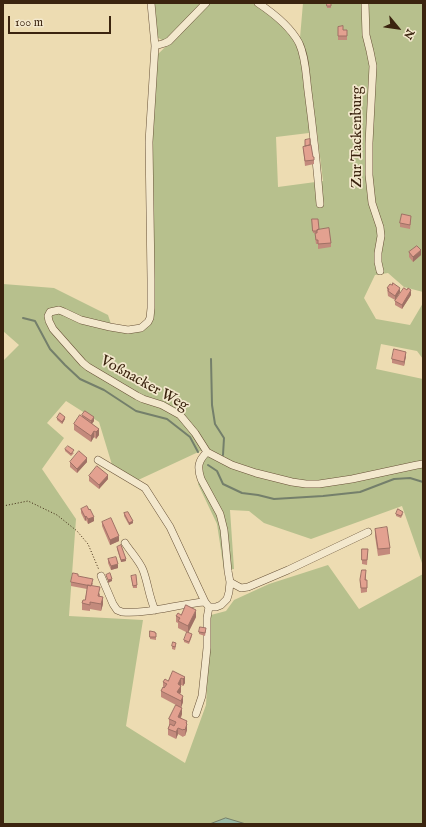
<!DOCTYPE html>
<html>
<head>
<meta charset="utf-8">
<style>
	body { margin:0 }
	#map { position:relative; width:426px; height:827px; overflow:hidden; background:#eddcb2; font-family:"IM FELL English",serif }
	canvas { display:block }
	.frame { position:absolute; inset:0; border:4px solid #3b240f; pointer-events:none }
	.north { position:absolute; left:378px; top:8px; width:40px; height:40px; -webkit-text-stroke:3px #f3e8cd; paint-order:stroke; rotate:119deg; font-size:11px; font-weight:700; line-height:16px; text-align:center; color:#3b240f }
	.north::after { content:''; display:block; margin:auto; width:14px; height:18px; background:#3b240f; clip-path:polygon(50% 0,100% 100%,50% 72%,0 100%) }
	.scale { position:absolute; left:8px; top:16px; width:103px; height:18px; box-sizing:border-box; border:2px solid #3b240f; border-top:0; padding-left:5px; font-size:12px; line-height:14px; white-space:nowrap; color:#3b240f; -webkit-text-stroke:3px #f3e8cd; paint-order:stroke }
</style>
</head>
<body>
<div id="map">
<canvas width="426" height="827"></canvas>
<div class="frame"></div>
<div class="north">N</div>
<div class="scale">100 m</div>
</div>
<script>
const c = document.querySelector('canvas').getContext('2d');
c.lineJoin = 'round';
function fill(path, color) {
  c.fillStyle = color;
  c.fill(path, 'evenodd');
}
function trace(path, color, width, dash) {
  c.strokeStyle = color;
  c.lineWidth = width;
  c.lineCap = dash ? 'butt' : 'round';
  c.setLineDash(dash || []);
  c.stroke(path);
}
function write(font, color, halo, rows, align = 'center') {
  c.font = font + ' "IM FELL English",serif';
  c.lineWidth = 3.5;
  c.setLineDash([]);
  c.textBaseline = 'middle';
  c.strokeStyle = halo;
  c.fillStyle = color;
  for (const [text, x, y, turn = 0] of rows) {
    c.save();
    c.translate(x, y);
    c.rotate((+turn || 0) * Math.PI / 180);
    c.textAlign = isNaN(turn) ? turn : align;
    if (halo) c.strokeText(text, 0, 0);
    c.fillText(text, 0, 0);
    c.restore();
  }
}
fill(new Path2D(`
	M152 3H204L165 42 157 37Z
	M209 3H261L300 38 303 3H423V292L404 287 388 273 375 275 364 298 376 319 410 325 423 303V359L417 351 381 344 376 369 423 379V566L402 506 311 539 264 523 249 511 230 510 234 569 224 570 217 524 198 484 207 448 136 481 113 468 99 422 66 401 47 423 64 438 42 469 76 519 69 616 143 620 126 726 185 763 206 705 211 615 226 611 234 600 269 584 328 565 359 609 423 574V824H3V361L19 345 3 331V284L54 288 108 315 113 330 139 332 152 318 150 138 157 55 188 25ZM317 132 323 181 278 187 276 137Z`), '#b7c08d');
const water = new Path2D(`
	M226 818 246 824H210Z`);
fill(water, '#9abca8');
trace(water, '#747f6b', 1);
trace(new Path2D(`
	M23 318 35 321 50 349 65 365 80 379 104 390 136 411 167 419 190 437 198 452
	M211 359 212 405 215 424 224 438 223 455
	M208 465 217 471 223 484 242 493 258 495 274 499 323 496 360 492 394 479 410 478 423 482`), '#747f6b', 2);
const minor = new Path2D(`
	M151 3 155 46 149 142 151 279V308L150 318 148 322 141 328 128 330 110 327 81 320 64 312 59 310 50 312 48 316 49 321 53 329 83 363 88 367 137 396 143 399 162 405 180 415 195 433 207 452 232 465 256 473 292 482 306 484H319L352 479 417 465 423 464
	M258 3C273 13 290 26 299 43 306 58 306 76 308 91 313 129 317 166 320 204
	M365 3 366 35 370 51 373 66 369 143V175L372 203 380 227 381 236 378 253V262L380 271
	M155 46 165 43 169 41 206 3
	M207 452C198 461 197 467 201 479L220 514 224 530 228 571 230 582 229 592 227 599 221 605 216 607H209
	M98 460 145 488 170 527 205 602 209 607 207 618V648L202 696 196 714
	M125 543C130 551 140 562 143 570 148 583 149 597 155 610
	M101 576 113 604 117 610 122 612C150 614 177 604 205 602
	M230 582 241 588 248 587 288 570 368 532`);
trace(minor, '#685238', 8);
trace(new Path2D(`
	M3 506 28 501 57 515 77 531 88 544 99 570`), '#3b240f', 1, [1, 2]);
trace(minor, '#f3e8cd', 7);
fill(new Path2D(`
	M327 3H331V8H327Z
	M338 27 343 30H347V40H338Z
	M305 146 314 160V164L305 166 303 147Z
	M423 218V226H422V221Z
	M312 219 319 229 331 243V247L318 249V244H316L315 237V233H316H313Z
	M411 220 410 229 400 227V223Z
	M409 252 421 255 413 262 409 257Z
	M387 288 400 292 395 300 388 296Z
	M411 295 402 309 395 305V301Z
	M406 356 404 366 392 363V359Z
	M82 415 94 421 92 424 99 435 96 439 94 437 91 442 74 430V424L82 417Z
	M57 418 65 419 62 424 57 420Z
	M65 449 74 453 71 456 65 451Z
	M70 462H87L77 473 70 467Z
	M89 476 108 479 99 489 89 481Z
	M81 509 89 510 94 521 88 524 86 520 85 521 81 513Z
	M124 513 133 523 129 525 124 516Z
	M396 514H403L401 518 396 516Z
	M102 522 119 541 110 545 102 526Z
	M375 529 390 548V554L378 556 375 536Z
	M117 547 126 561 121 562 117 549Z
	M362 549H368L367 565 362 564Z
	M108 559 118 568 111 570 108 563Z
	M366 574V580H367V592L361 593 360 580Z
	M78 576 93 583 92 586 100 594V597L103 604 101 611 90 609V611L82 610V603L85 600 87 589 71 586V582Z
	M131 576 137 585V588H133Z
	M181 615 196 617 188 633 178 628V623L176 622V616Z
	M206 630 205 636 199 634V632Z
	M150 631 156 633V640L150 639Z
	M192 636 189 644 184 642V640Z
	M172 646H176L175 650 172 649Z
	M185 677V683L183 686 181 685V692L180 694 183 702 181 707 182 714 181 718 187 724V730L185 736H184L183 737 178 734 176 739 168 735V729L169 726V719L176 705 161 697V691L163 688V682Z`), '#c38a7c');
fill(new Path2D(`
	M421 250V255L413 262V257Z
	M400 288V292L395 300V296Z
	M411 290V295L402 309V305Z
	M406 352V356L404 366V362Z
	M65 417V419L62 424V422Z
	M94 417V421L91 425V421Z
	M99 429V435L96 439V432Z
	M94 431V437L91 442V436Z
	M87 458V462L77 473V469Z
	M108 475V479L99 489V485Z
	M86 516V520L85 521V517Z
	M94 517V521L88 524V519Z
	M133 521V523L129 525V523Z
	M119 536V541L110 545V540Z
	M126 559V561L121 562V560Z
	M118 564V568L111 570V566Z
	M112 579V581L108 583V580Z
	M103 597V604L101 611V604Z
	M196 610V617L188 633V626Z
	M185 677V683L183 686V679Z
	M181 678V692L177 699V692L178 684Z
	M183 696V702L181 708V701Z
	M182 708V714L178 723V717Z
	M187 721V730L185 736 186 723Z
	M178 728V734L176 739V732Z`), '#9f7165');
const building = new Path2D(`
	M327 3H331V6H327Z
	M343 26V30H347V36H338V27Z
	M310 139V145L305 146V140Z
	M311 145 313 157H314V160L305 161 303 147Z
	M402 214 411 216 410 225 400 223Z
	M312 219H318L319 229 317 230V231H313Z
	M329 228 331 243 318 244V240H316L315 233H317V230Z
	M417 246 421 250 413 257 409 252Z
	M393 283 400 288 395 296 388 291 389 289 387 288 390 284 392 285Z
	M404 288 407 290 408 288 411 290 402 305 395 301Z
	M394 349 406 352 404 362 392 359Z
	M85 411 94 417 91 421 82 415Z
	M60 413 65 417 62 422 57 418Z
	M80 415 99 429 96 432 94 431 91 436 74 424Z
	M68 446 74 450 71 454 65 449Z
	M79 451 87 458 77 469 70 462Z
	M97 466 108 475 99 485 89 476Z
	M87 506 89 510 90 509 94 517 88 519 86 516 85 517 81 509Z
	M398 509 403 512 401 516 396 514Z
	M128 512 133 521 129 523 124 513Z
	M111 518 119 536 110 540 102 522Z
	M387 527 390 548 378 549 375 529Z
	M121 545 126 559 121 560 117 547Z
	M362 549H368L367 560H362Z
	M116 557 118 564 111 566 108 559Z
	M362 570H366L365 580H367V588H361L360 580Z
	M73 573 78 574V576L93 579 91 586 71 582Z
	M110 573 112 579 108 580 106 575Z
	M136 575 137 585 133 586 131 576Z
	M88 585 100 587 98 596 103 597 101 604 90 602V605L82 603 83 600H85Z
	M186 605 196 610 188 626 178 621 180 618 176 616 178 613 181 615Z
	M200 627 206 628 205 633 199 632Z
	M150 631 155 632V633H156V637H150Z
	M187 632 192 634 189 642 184 640Z
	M173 642 176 643 175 647 172 646Z
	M173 671 185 677 183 679 181 678 178 684 181 686 177 692 183 696 181 701 161 691 163 687 164 688 167 684 163 682 165 679 168 681Z
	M176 705 182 708 178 717 187 721 186 723 187 724 185 730 184 729 183 730 178 728 176 732 168 729 170 724 174 726 176 722 169 719Z`);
fill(building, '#e3a190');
trace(building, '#9f7165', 1);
write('15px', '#3b240f', '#f3e8cd', [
	["Zur Tackenburg",358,137,-90],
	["Voßnacker Weg",144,384,29]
]);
</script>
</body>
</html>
